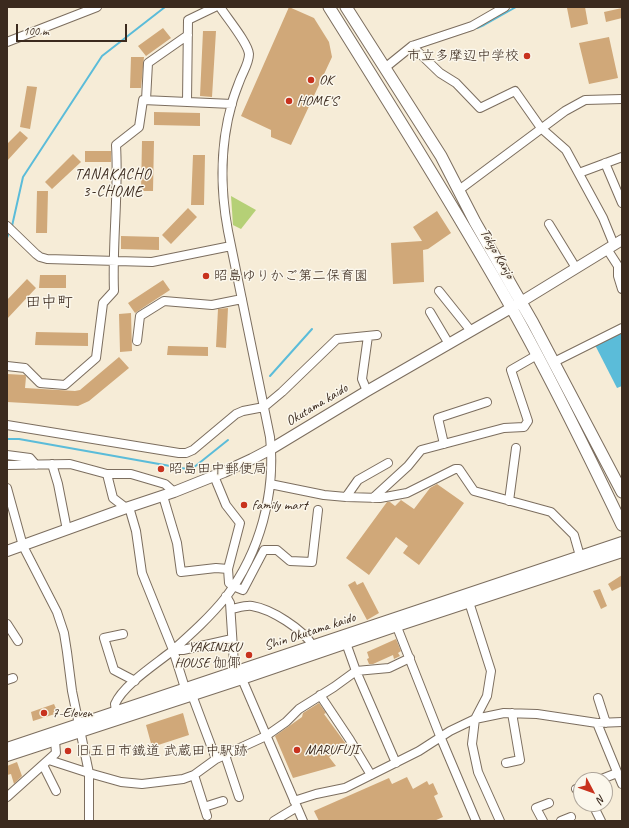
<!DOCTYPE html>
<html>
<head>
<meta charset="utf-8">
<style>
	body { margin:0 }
	#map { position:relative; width:629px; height:828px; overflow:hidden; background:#f6ecd7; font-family:Caveat,sans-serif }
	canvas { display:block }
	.frame { position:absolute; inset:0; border:8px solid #3b2a1e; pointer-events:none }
	.north { position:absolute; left:573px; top:772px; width:40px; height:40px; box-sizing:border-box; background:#fbf7ec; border:1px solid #aea59a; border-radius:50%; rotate:131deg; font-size:11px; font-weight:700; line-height:16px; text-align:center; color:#3b2a1e }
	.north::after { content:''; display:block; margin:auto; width:14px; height:18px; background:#c8321e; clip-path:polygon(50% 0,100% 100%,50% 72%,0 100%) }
	.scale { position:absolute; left:16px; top:24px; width:111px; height:18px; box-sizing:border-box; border:2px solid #3b2a1e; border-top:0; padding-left:5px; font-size:12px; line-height:14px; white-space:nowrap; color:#3b2a1e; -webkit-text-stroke:3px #fbf7ec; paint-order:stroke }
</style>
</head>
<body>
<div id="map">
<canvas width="629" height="828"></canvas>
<div class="frame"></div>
<div class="north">N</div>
<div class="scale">100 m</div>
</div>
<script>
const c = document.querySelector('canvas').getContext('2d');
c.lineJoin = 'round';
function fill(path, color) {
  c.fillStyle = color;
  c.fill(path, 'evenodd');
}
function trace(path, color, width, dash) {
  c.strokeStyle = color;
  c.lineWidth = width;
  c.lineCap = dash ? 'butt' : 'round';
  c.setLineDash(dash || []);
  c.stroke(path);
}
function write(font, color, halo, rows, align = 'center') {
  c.font = font + ' Caveat,"Klee One",sans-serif';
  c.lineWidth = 3;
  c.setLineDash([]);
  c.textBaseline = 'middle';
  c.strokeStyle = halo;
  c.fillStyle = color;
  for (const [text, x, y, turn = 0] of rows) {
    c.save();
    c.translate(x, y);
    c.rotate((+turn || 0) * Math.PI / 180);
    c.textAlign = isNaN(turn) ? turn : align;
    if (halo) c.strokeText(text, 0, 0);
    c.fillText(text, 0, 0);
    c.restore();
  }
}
fill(new Path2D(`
	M231 196 256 210 241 229 233 225Z`), '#b5d076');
fill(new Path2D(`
	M622 332V386L617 388 595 345Z`), '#5bbcd9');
trace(new Path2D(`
	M477 28 484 25 516 7
	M12 226 23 177 102 56 165 7
	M7 238 9 232
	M270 376 312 329
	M7 439H19L187 469 193 468 228 440`), '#5bbcd9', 2);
fill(new Path2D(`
	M289 7 314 18 329 42 332 57 291 145 271 137V130L241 116Z
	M573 7H585L588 24 571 28 567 8Z
	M622 8V18L606 22 604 12Z
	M163 28 171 38 146 56 138 46Z
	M203 31H216L212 97 200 96Z
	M609 37 618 78 589 84 579 43Z
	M131 57H144L141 88H130Z
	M27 86 37 87 30 129 20 127Z
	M154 112 200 113V126L154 125Z
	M20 131 28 138 7 161V144Z
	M142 141H154L153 191H141Z
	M85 151H111V162H85Z
	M73 154 81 162 52 189 45 182Z
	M193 155H205L204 205H191Z
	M37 191H48L47 233H36Z
	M188 208 197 217 171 244 162 235Z
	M437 211 451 233 428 249 423 250 424 282 393 284 391 243 422 241 413 227Z
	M121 236 159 237V250L121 249Z
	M40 275H66V288H39Z
	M27 279 36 288 7 319V300Z
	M163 280 170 290 135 313 128 303Z
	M228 308 226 348 216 347 218 309Z
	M131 313 132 351 120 352 119 314Z
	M36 332 88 333V346L35 345Z
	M168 346 208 347V356L167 355Z
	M119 357 129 368 89 401 78 406 7 402V374L25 375 26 377 25 388 75 391 80 390Z
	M437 484 464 503 419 565 403 553 408 546 396 537 369 575 346 558 387 502H390L395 506 401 500 414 509 430 488Z
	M622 575V586L612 591 608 584Z
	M355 581 357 585 363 582 379 613 367 620 348 585Z
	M600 589 607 606 601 609 593 591Z
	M396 639 401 651 398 653 400 656 394 659 393 655 373 664H369L367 659 369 658 367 652Z
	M319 703 326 713 324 714 346 744 329 757 336 766 293 778 275 736 302 717 303 713Z
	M54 704 58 713 33 721 31 712Z
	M183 713 189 735 152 747 146 725Z
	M17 762 22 776 14 784 11 774 7 775V766Z
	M407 777 413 789 427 781 429 785 433 783 438 794 434 796 443 817 434 821H319L314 811 389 778 392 784Z`), '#d0a879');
const minor = new Path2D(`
	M7 42 97 7
	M412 46 440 73 456 83 480 108 515 91 541 128 566 150 603 218 614 245
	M386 67 412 46 472 26 505 7
	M146 100 148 63 188 35
	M187 102 188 20 215 7
	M605 163 622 203
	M579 173 622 157
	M459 190 565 111 585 100 622 99
	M549 224 576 268
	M7 226 36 254 40 257 47 259 152 262 231 246
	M607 249 618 266V276L622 289
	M439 291 471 331
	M430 312 449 344
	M137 341 140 316 164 301 212 305 242 299
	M554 362 622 328
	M7 366 25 368 40 383 65 385 96 358 103 303 114 291C112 242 119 194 116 145L139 127 143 100 232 104
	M367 391 362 379 368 336
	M7 425 179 453H186L193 450 236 414 243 411 264 407 282 392 337 339 377 335
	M444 444 438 418 487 402
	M7 455 30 458 36 465
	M52 464 58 484 67 530
	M7 465 70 464 107 474H131L165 484 174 492
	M107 474 113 498 126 508
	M214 476 226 505 240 523 228 569 229 583 233 586 243 590 264 550H277L290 561 312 562 318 510
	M270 484 324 495 346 497 380 498 407 493 455 469H459L474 491 551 512 574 535 580 556
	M7 488 23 546 57 612 64 633 67 652 72 691 89 773V821
	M163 496 177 543 181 572 216 568 228 569
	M346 497 358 480 388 463
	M373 498 408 466 421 450 504 428 524 427 528 421 511 370 537 355
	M509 501 516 448
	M129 507 136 531 142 573 173 650 185 688
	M226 596 230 603 234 664 236 671 242 679 303 821
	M469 602 491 671 487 696 475 719 472 744 478 772 500 821
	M231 609C237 608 246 605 252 606 271 609 303 629 313 646
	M395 622 440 736 476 821
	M7 624 18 641
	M123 634 104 638 114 670 135 681
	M346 643 356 671 396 763
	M173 650H183L232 639
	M7 680 13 678
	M192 695 216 759
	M320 695 350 740 371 775
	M598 698 606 723
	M116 712 115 704C123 685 156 664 172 651 191 634 210 617 226 597 260 552 276 493 270 437L228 231C220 188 220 145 232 103 234 95 237 88 240 80 243 72 249 63 249 54 248 43 227 18 220 7
	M597 723 622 784
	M225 755 239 797
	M49 760 89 773 121 782 142 784 183 779 194 775 216 759 266 736 286 722 299 709 334 687 356 671 389 668 410 658
	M506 763 520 760 512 713
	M43 765 56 791
	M194 775 207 816
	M599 780 617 773
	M576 789 581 787
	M7 797 56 753 55 741
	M294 801 316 794 345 788 419 751 450 731 475 719 504 713 537 714 597 723 622 722
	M204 807 223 801
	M596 811 601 821
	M274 821 297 807
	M543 821 536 808 549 803
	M561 821 571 817`);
const major = new Path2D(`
	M7 551 129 507 174 492 224 472 252 459 271 449 367 391 511 308 622 240
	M7 748 622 542
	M7 756 242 679 397 626 622 552`);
const highway = new Path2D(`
	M329 7C391 106 453 205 511 307 551 378 587 452 622 525
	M346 7 441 156 475 222 533 323 622 492`);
trace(minor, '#7c6e5f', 10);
trace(major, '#7c6e5f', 12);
trace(highway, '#7c6e5f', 13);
trace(minor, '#fff', 8);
trace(major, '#fff', 10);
trace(highway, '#fff', 11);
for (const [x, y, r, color] of [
	[527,56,4,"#c8321e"],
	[311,80,4,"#c8321e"],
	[289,101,4,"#c8321e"],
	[206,276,4,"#c8321e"],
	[161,469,4,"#c8321e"],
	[244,505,4,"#c8321e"],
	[249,655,4,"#c8321e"],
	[44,713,4,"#c8321e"],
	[297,750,4,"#c8321e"],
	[68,751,4,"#c8321e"]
]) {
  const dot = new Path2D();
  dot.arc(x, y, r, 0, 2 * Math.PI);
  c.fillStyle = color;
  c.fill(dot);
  trace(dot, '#fbf7ec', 1.5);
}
write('14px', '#3b2a1e', '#fbf7ec', [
	["市立多摩辺中学校",519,56,"right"],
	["OK",319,80],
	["HOME'S",297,101],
	["昭島ゆりかご第二保育園",214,276],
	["昭島田中郵便局",169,469],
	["family mart",252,505],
	["YAKINIKU",241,647,"right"],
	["HOUSE 伽倻",241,663,"right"],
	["7-Eleven",52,713],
	["MARUFUJI",305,750],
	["旧五日市鐵道 武蔵田中駅跡",76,751]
], 'left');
write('14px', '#3b2a1e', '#fbf7ec', [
	["Tokyo Kanjo",497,254,60],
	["Okutama kaido",317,405,-31],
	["Shin Okutama kaido",310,632,-18]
]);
c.letterSpacing = '1px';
write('15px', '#3b2a1e', '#fbf7ec', [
	["TANAKACHO",113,175],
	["3-CHOME",113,192]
]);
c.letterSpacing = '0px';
write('16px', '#3b2a1e', '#fbf7ec', [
	["田中町",49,303]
]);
</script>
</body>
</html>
